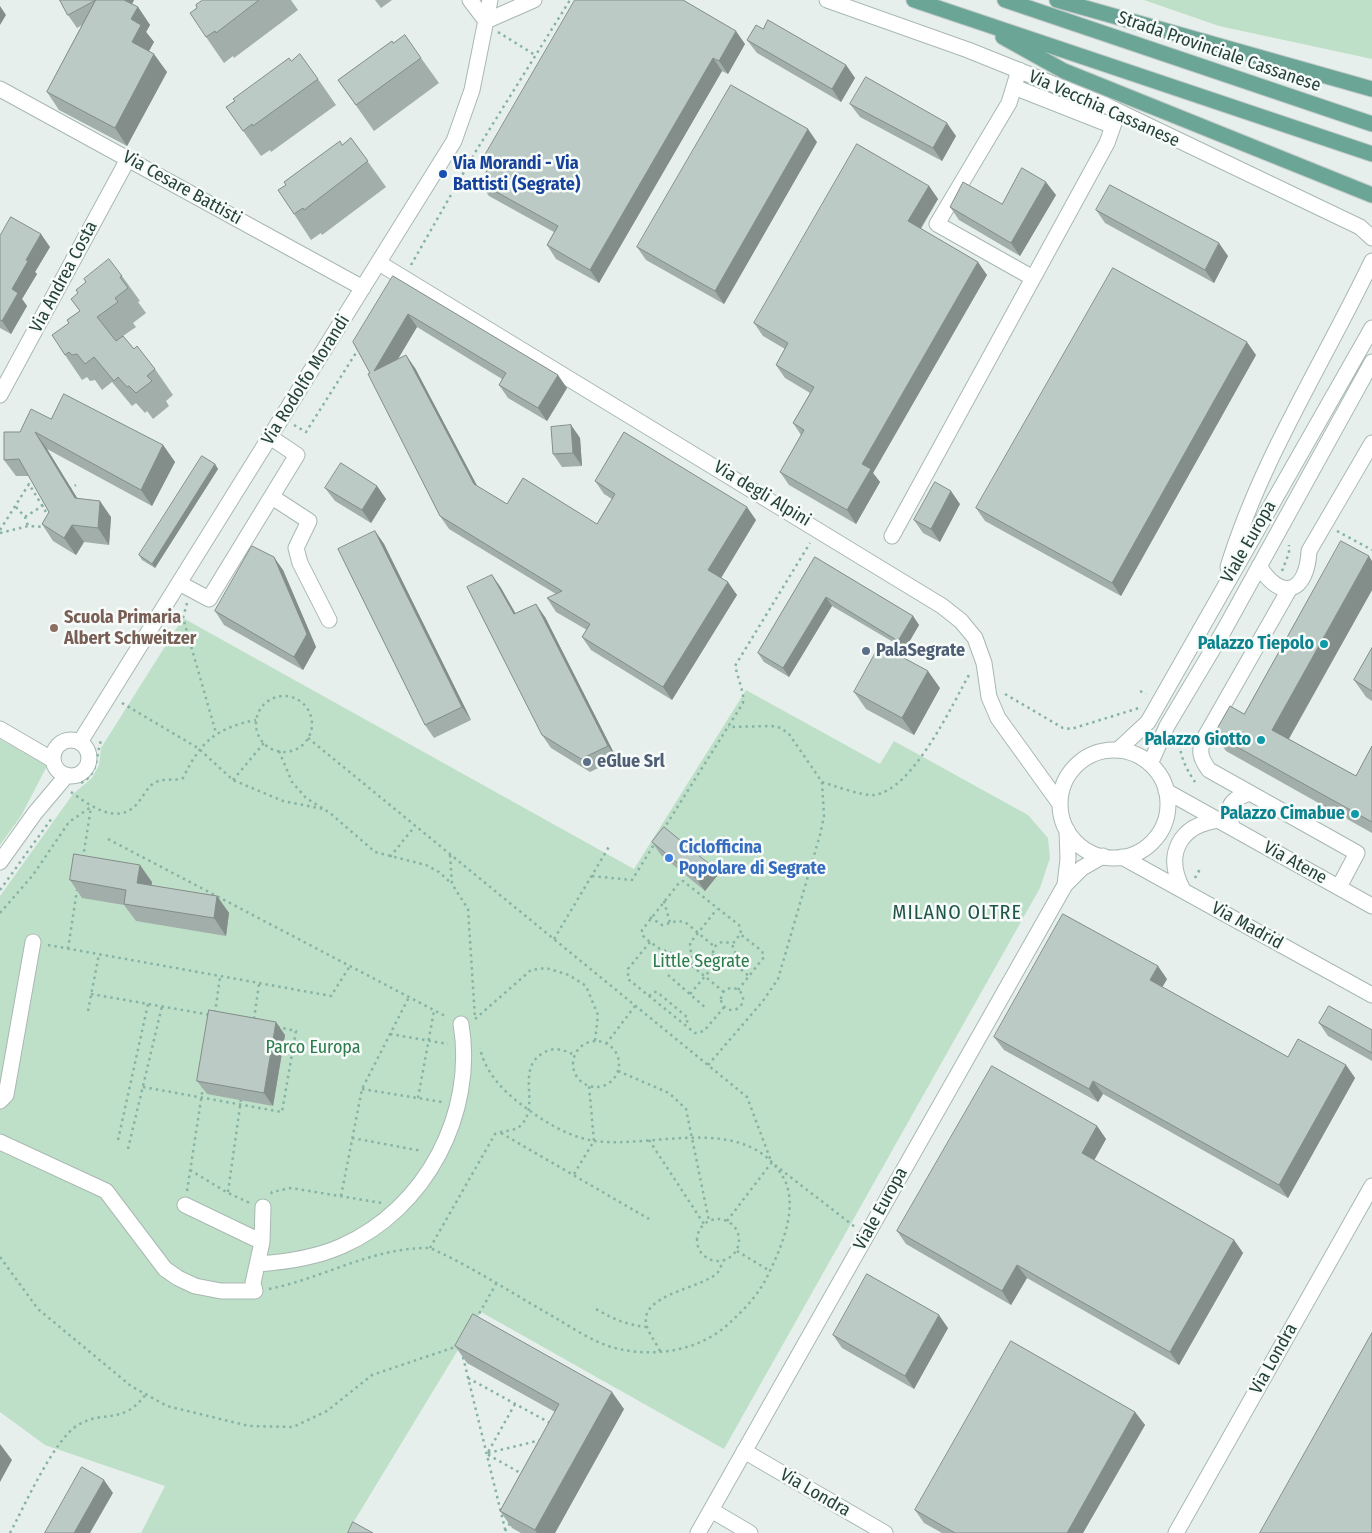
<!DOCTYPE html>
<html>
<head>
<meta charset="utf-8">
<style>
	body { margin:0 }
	canvas { display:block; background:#e6efeb }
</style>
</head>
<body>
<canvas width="1372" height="1533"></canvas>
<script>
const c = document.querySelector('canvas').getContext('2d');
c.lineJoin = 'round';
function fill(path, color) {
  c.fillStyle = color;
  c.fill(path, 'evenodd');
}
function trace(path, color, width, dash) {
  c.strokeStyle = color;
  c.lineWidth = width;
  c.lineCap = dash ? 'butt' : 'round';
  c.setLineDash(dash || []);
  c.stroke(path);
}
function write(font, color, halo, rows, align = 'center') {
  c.font = font + ' "Fira Sans Condensed",sans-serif';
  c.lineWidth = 5;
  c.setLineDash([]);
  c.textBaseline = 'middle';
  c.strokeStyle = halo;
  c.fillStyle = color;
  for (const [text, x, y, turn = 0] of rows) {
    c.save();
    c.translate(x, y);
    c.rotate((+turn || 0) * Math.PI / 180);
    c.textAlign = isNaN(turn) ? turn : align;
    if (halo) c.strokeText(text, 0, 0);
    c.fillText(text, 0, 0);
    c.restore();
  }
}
fill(new Path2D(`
	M1144 0H1372V59L1219 26Z
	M183 618 634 869 746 690 880 764 894 741 1028 815 1048 838 1050 858 1040 888 724 1449 481 1312 347 1533H141L165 1486 45 1445 0 1412V896L73 794 92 778 99 765 101 748Z
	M0 739 47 766 21 816 0 845Z`), '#bfe0c8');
const minor = new Path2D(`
	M470 0 486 21
	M827 0 968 50 1105 105 1360 227 1372 238
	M486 21 534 0
	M1019 70 1009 103 937 224 1033 278
	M1014 87 1113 126
	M0 89 363 288
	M379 263 942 606 961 621 975 638 984 663 989 697 998 718 1060 804
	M0 395 128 159
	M272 497 309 521 296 548 300 563 329 620
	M892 536 1107 143 1118 112
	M1259 566C1282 603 1307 592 1309 551L1372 443
	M1228 567C1261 459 1324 362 1372 261
	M179 583 209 599 297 455 270 437
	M1290 588 1205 737C1198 750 1200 758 1209 770L1357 853 1339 887
	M0 729 53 760
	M53 758a18 18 0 1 1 36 0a18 18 0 1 1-36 0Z
	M80 742 454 141 472 90 490 0
	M1118 750 1148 722 1372 328
	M1060 804a54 54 0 1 1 108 0a54 54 0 1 1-108 0Z
	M1150 764 1167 726 1223 632 1372 362
	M1166 791 1372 906
	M1233 828C1224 808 1230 799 1250 793
	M1122 857 1372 995
	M0 862 35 813 67 775
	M1065 885 1068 859 1067 830
	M1183 890C1164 855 1179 825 1219 820
	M0 1101 6 1095 33 942
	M0 1142 106 1191 165 1269 178 1278 195 1286 221 1291H255L253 1283 262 1242
	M185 1205 262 1242 263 1207
	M258 1264C287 1262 315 1258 342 1246 426 1209 476 1113 461 1024
	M744 1451 885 1533
	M711 1510 750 1533
	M698 1533 1065 885 1082 868 1103 856
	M1176 1533 1372 1186`);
const major = new Path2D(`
	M914 0 1372 154
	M1005 0 1372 124
	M1057 0 1372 89
	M1003 37 1064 71 1372 195`);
trace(minor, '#a8b8b2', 17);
trace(major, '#c2cac8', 17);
trace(new Path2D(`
	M498 32 535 55
	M411 265 476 151 570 0
	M294 425 306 432 359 348
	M69 489 76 485
	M16 507 25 517 28 526
	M25 517 47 503
	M0 530 29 484 49 517
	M1337 531 1372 550
	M0 533 28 526 45 527
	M1282 571 1289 553V545
	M187 603 183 618 216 733
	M1140 691 1146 694
	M1005 694 1063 728 1071 729 1139 708
	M256 724a28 28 0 1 1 56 0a28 28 0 1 1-56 0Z
	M122 703 198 748 233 780 283 801 323 809
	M308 738 747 1097 771 1161
	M1179 738C1180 756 1185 767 1195 782
	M279 751 292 782 306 798 330 813 375 852 426 865 439 872 451 883
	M233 780 264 743
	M822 782C835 786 862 796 874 795 913 790 952 705 970 673
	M81 783C100 773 95 755 102 738
	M71 792C88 804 116 826 136 805 143 798 147 786 156 782 165 778 174 781 183 778 201 741 216 728 256 720
	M663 830 743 703V694L735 666 810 543
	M108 839 447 1017
	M450 855 452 884 468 909 475 1018
	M390 857 415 826
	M83 858 91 807
	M592 876 632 880 655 843
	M1195 878 1200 869
	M0 890 52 818
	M664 901 670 923
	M0 913 33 875 69 822 91 807
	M650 917 662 925 677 921 685 922 715 947
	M554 939 610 845
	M650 942 628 969V979L695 1033 704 1031 725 1006
	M713 953a11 11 0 1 1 22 0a11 11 0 1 1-22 0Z
	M48 945 331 996 350 966
	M68 949 77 890
	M731 961 750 977
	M692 965 690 943 717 909
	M668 975 707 1009
	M721 999a11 11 0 1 1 22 0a11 11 0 1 1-22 0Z
	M738 990 764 957 762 951 740 934
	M724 992 680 956 660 949 650 942 642 935V930L679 883 683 881 739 925 741 933 731 946
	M91 994 211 1015
	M690 994 717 962
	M649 996 654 992H657L687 1017 688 1020 685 1025
	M88 1011 99 954
	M215 1013 220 977
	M254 1019 259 984
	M475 1019 531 970 546 968 569 975 586 986 598 1015 595 1041
	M390 1034 448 1044
	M573 1064a23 23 0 1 1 46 0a23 23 0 1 1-46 0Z
	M606 1044 635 1006
	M708 1065 763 1001 778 979 820 835 824 816 822 782 789 734 781 728 772 726 728 727
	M618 1071 669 1093 686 1109 709 1221
	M143 1087 282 1112 296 1031 278 1027
	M362 1089 442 1102
	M418 1098 434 1011
	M501 1133 649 1219
	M352 1138 422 1151
	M118 1140 148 1004
	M649 1140 704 1224
	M128 1149 162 1006
	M775 1165 855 1227
	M190 1170 228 1193 250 1203
	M574 1174 594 1141 589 1086
	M187 1191 203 1087
	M228 1192 241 1099
	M271 1194 272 1192 291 1188 382 1203
	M341 1196 362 1089 409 997
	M697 1240a21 21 0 1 1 42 0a21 21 0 1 1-42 0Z
	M727 1221 772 1162
	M430 1248 495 1134C504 1130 517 1132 523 1123 539 1102 516 1069 543 1053 554 1046 564 1050 575 1055
	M737 1251 770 1271
	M0 1257 38 1309 131 1386 167 1406 249 1426 293 1427 327 1411 372 1375 458 1346
	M269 1289C324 1278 373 1247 430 1248 473 1267 513 1294 554 1317 574 1329 596 1344 619 1349 655 1357 696 1351 725 1327 742 1312 758 1296 768 1275 781 1248 800 1206 783 1177 745 1112 653 1149 595 1141 568 1137 543 1121 522 1105 503 1091 485 1072 480 1048
	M596 1309C613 1319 627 1325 647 1327
	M476 1319 496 1284
	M660 1351C656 1343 650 1335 647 1327 636 1294 703 1289 718 1272 720 1270 721 1265 723 1262
	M463 1357 506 1533
	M468 1378 550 1423
	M515 1404 487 1454 522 1474
	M488 1453 541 1440
	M505 1531 510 1523
	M10 1533C24 1507 54 1439 78 1425 105 1409 122 1426 146 1394`), '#86b3a5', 2.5, [2.5, 4]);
trace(minor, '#fff', 15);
trace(major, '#6aa596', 15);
fill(new Path2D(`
	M60 0H134L132 4 138 7 150 25 146 32 154 42 149 51 167 72 127 146 59 110 47 92 82 25 77 28 68 15Z
	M203 0H291L298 10 234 58 233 56 224 63 206 37 197 8Z
	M375 0H392L381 8Z
	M763 29 846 65 855 78 841 102 757 53 747 40Z
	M393 43 421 58 439 83 374 131 338 80Z
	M745 44 728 74 722 71 599 283 556 259 547 245 554 232 489 196 480 183 490 165 484 157Z
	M291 61 318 79 336 105 271 152 270 150 261 156 226 107Z
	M850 104 956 136 942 161 860 117Z
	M351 138 386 187 322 235 321 233 311 240 294 214 342 145Z
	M817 142 724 304 646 260 637 247Z
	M929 186 938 199 921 229 987 275 873 473 880 482 856 524 789 485 780 472 801 435 793 423 810 393 785 378 776 365 785 349 763 336 754 323Z
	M1056 195 1020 256 959 220 950 207 1002 204Z
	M1096 210 1228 256 1214 283 1105 223Z
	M0 236 50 247 35 272 37 274 22 299 27 306 11 334 0 328Z
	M122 276 140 301 138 302 146 313 133 323 136 327 123 336 134 349 155 369 173 395 166 401 169 406 153 419 147 411 145 413 136 403 132 406 112 382 102 390 95 380 90 381 87 377 82 380 65 355 69 323 67 320 80 311 78 293 86 282 84 279Z
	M393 276 567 388 547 421 508 398 499 385 502 379 417 327 398 359 415 368 477 486 507 504 597 524 612 499 604 494 595 481 756 520 721 578 737 595 672 700 591 650 582 637 587 630 556 612 547 598 556 594 449 529 440 516 370 373Z
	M1256 355 1121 596 985 521 976 508Z
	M51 419 163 445 175 462 152 506 47 449 77 498 111 517 109 545 84 542 76 555 53 541 42 524 49 512 29 476H16L4 460 20 432Z
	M571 425 580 438 582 466 562 467 553 454Z
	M215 464 218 469 155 568 142 560 139 555Z
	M377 486 386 499 371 523 335 501 325 488Z
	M960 504 940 542 923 533 914 520Z
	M375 531 384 544 471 720 434 738 425 725Z
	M815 557 913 616 919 625 905 649 832 606 789 677 764 662 758 653Z
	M283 570 316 647 303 670 224 625 215 611Z
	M492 575 501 588 516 614 545 617 617 759 590 772 551 748 542 735Z
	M1372 590 1289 739 1356 776 1372 746V833L1226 751 1214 734 1244 714Z
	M1372 648V701L1366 697 1354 680Z
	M940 688 914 735 866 709 854 692Z
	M652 842 708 863 717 876 705 891 661 855Z
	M70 880 152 882 151 886 217 896 229 913 226 936 136 921 124 905 82 898Z
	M1167 979 1162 987 1288 1057 1346 1065 1355 1078 1288 1198 1103 1094 1098 1102 1004 1050 994 1037Z
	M1319 1023 1372 1030V1061L1328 1036Z
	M285 1035 273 1106 207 1094 197 1081Z
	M1097 1126 1106 1139 1094 1160 1234 1240 1243 1253 1179 1365 1027 1278 1011 1305 906 1244 897 1231Z
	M948 1328 914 1389 842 1348 833 1335Z
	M455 1346 624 1409 555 1533H521L512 1528 500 1511 555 1412 467 1363Z
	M1135 1412 1145 1425 1083 1533H942L924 1523 915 1510Z`), '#a1aea9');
fill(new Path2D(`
	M119 0H134L127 13Z
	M0 6 6 15 0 25Z
	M138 7 150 25 146 32 154 42 144 60 132 42 131 19Z
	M736 31 745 44 728 74 719 61Z
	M154 54 167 72 127 146 115 128Z
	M713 58 722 71 599 283 590 270Z
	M846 65 855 78 841 102 832 89Z
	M947 123 956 136 942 161 933 148Z
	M808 129 817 142 724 304 715 291Z
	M1046 182 1056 195 1020 256 1011 243Z
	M929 186 938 199 917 234 908 221Z
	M41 234 50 247 35 272 37 274 22 299 27 306 11 334 2 321 12 289 26 260Z
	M1219 243 1228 256 1214 283 1205 270Z
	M978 262 987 275 873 473 880 482 856 524 847 510 862 464Z
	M408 314 417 327 383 384 374 371Z
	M1247 342 1256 355 1121 596 1112 583Z
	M406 355 415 368 483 497 474 484Z
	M558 375 567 388 547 421 538 408Z
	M571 425 580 438 582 466 573 453Z
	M35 432 47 449 87 514 75 498Z
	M163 445 175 462 152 506 141 490Z
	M215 464 218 469 155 568 152 564Z
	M377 486 386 499 371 523 362 510Z
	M951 491 960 504 940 542 931 529Z
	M100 501 111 517 109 545 98 528Z
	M747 507 756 520 718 583 708 570Z
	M72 525 84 542 76 555 64 538Z
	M375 531 384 544 471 720 462 707Z
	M1369 556 1372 561V590L1284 747 1272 730Z
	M274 557 283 570 316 647 303 670 294 657Z
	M492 575 501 588 523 627 514 614Z
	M728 582 737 595 672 700 663 687Z
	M826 597 832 606 789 677 783 668Z
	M536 604 545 617 617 759 608 746Z
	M913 616 919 625 905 649 898 641Z
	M928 671 940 688 914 735 902 718Z
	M708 863 717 876 705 891 696 878Z
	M140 865 152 882 149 901 137 883Z
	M217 896 229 913 226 936 214 918Z
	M1158 966 1167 979 1159 993 1150 980Z
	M276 1022 285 1035 273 1106 264 1093Z
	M1346 1065 1355 1078 1288 1198 1279 1185Z
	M1093 1081 1103 1094 1098 1102 1089 1089Z
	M1097 1126 1106 1139 1091 1166 1082 1153Z
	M1234 1240 1243 1253 1179 1365 1170 1352Z
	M1017 1265 1027 1278 1011 1305 1002 1291Z
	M939 1315 948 1328 914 1389 905 1376Z
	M612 1392 624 1409 555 1533H537L535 1530Z
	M1135 1412 1145 1425 1083 1533H1067Z
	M0 1444 12 1460 0 1482Z
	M104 1480 113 1493 90 1533H74Z`), '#838d89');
const building = new Path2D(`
	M60 0H96L68 15Z
	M96 0H124L138 7 131 19 141 25 132 42 154 54 115 128 47 92Z
	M203 0H259L216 33 215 31 206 37 190 13 197 8 196 5Z
	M575 0H683L736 31 719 61 713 58 590 270 547 245 558 226 480 183 492 162 484 157Z
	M768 20 846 65 832 89 747 40 756 25 763 29Z
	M405 35 421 58 356 105 338 80 392 41 393 43Z
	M300 54 318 79 253 126 252 124 243 131 226 107 235 101 233 99 289 58 291 61Z
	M866 77 947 123 933 148 850 104Z
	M731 85 808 129 715 291 637 247Z
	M351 138 368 161 304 210 303 208 294 214 278 190 286 185 284 182 340 141 342 145Z
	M857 144 929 186 908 221 978 262 862 464 871 469 847 510 780 472 804 430 793 423 814 387 776 365 788 343 754 323Z
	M1022 168 1046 182 1011 243 950 207 963 182 1002 204Z
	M1110 185 1219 243 1205 270 1096 210Z
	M11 217 41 234 26 260 28 261 12 289 18 293 2 321 0 320V236Z
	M109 259 122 276 120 277 128 288 115 298 118 302 97 317 116 341 123 336 134 349 137 346 155 369 147 376 152 381 136 393 129 386 127 387 118 377 114 381 94 357 85 364 77 354 72 355 69 352 65 355 52 335 69 323 67 320 80 311 71 299 78 293 76 290 86 282 84 279Z
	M1113 268 1247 342 1112 583 976 508Z
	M393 276 558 375 538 408 499 385 506 373 408 314 374 371 406 355 474 484 507 504 523 478 597 524 615 494 595 481 624 432 747 507 708 570 728 582 663 687 582 637 590 624 547 598 562 591 440 516 368 374 370 373 353 342Z
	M64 394 163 445 141 490 35 432 75 498 100 501 98 528 72 525 64 538 42 524 49 512 19 459 4 460V432H20L31 409 51 419Z
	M571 425 573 453 553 454 551 427Z
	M202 456 215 464 152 564 139 555Z
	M341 463 377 486 362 510 325 488Z
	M935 482 951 491 931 529 914 520Z
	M375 531 462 707 425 725 338 549Z
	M1341 541 1369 556 1272 730 1356 776 1372 746V822L1214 734 1230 706 1244 714Z
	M252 546 274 557 307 634 294 657 215 611Z
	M815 557 913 616 898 641 826 597 783 668 758 653Z
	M492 575 514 614 536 604 608 746 581 759 542 735 467 587Z
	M880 645 928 671 902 718 854 692Z
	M1372 648V691L1354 680Z
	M664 827 708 863 696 878 652 842Z
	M74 854 140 865 137 883 217 896 214 918 124 904 126 890 70 880Z
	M1063 914 1158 966 1150 980 1288 1057 1298 1039 1346 1065 1279 1185 1093 1081 1089 1089 994 1037Z
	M1329 1006 1372 1030V1053L1319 1023Z
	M209 1010 276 1022 264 1093 197 1081Z
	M992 1066 1097 1126 1082 1153 1234 1240 1170 1352 1017 1265 1002 1291 897 1231Z
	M867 1274 939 1315 905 1376 833 1335Z
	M473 1314 612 1392 535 1530 500 1511 559 1404 455 1346Z
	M1372 1333V1533H1260Z
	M1011 1341 1135 1412 1067 1533H955L915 1510Z
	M82 1467 104 1480 74 1533H45Z
	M353 1522 373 1533H348Z`);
fill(building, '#bbcac4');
trace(building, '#838d89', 1);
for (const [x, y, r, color] of [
	[443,174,5,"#1a4fb4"],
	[54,628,5,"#8d6e63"],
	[1324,644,5,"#0f9aa8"],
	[866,651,5,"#5c6f8a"],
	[1261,740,5,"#0f9aa8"],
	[587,762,5,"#5c6f8a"],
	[1355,814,5,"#0f9aa8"],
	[669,858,5,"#3f7fe0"]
]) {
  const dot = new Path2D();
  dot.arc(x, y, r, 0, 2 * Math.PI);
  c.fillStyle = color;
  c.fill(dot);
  trace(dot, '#f7fbf9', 2);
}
write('18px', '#24423a', '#f7fbf9', [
	["Strada Provinciale Cassanese",1219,52,19],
	["Via Vecchia Cassanese",1104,109,24],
	["Via Cesare Battisti",182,188,29],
	["Via Andrea Costa",64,277,-62],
	["Via Rodolfo Morandi",306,380,-58],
	["Via degli Alpini",762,494,31],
	["Viale Europa",1249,542,-60],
	["Via Atene",1295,863,29],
	["Via Madrid",1247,926,29],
	["Viale Europa",881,1209,-61],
	["Via Londra",1274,1359,-61],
	["Via Londra",815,1493,30]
]);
write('bold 18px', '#164399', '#f7fbf9', [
	["Via Morandi - Via",453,164],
	["Battisti (Segrate)",453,185]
], 'left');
write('bold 18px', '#785e54', '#f7fbf9', [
	["Scuola Primaria",64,618],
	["Albert Schweitzer",64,639]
], 'left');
write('bold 18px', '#0d838f', '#f7fbf9', [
	["Palazzo Tiepolo",1314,644],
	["Palazzo Giotto",1251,740],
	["Palazzo Cimabue",1345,814]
], 'right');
write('bold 18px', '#4e5e75', '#f7fbf9', [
	["PalaSegrate",876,651],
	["eGlue Srl",597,762]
], 'left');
write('bold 18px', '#366cbe', '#f7fbf9', [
	["Ciclofficina",679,848],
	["Popolare di Segrate",679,869]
], 'left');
write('18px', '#2d7a4b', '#f7fbf9', [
	["Little Segrate",701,962],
	["Parco Europa",313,1048]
]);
c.letterSpacing = '1px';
write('20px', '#1f5548', '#f7fbf9', [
	["MILANO OLTRE",957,913]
]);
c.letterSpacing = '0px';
</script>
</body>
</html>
